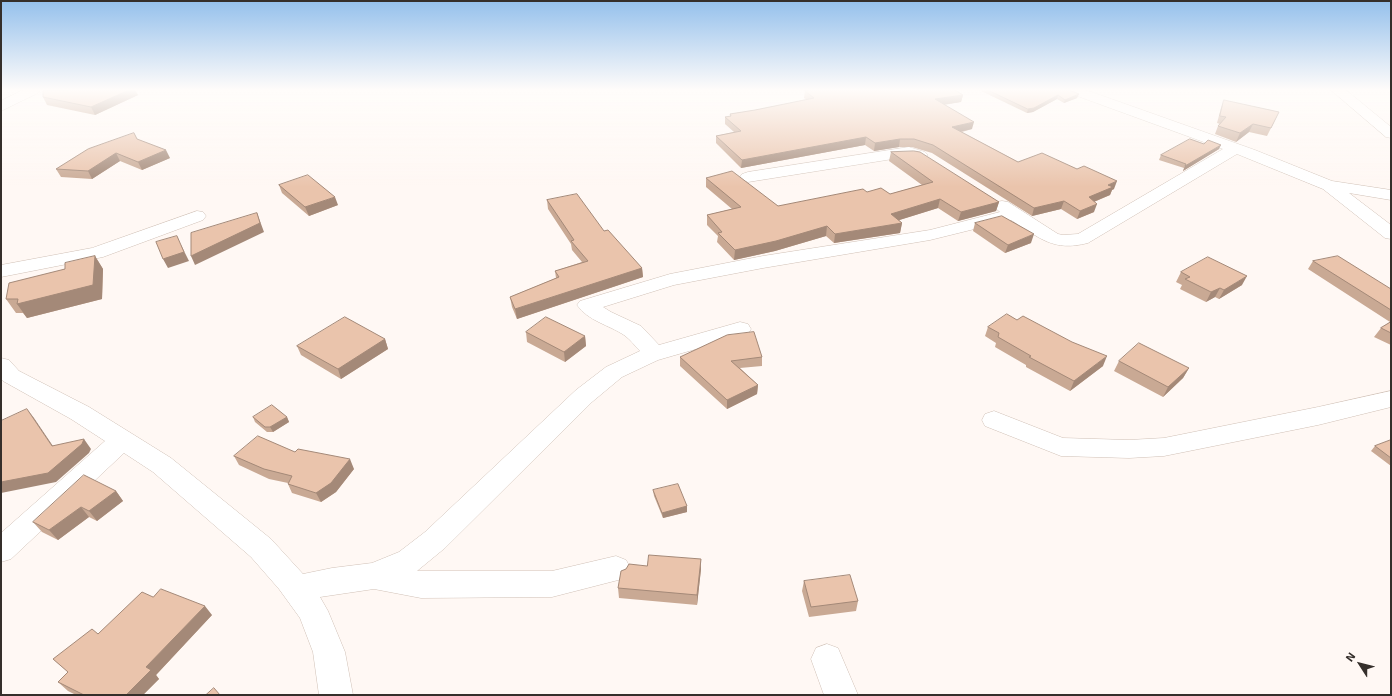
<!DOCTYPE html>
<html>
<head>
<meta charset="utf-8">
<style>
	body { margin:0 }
	#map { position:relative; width:1392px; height:696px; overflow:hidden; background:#fff8f4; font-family:"Exo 2",sans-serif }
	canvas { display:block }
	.frame { position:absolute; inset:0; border:2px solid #352f2b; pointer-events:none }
	.north { position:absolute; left:1340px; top:644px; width:40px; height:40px; -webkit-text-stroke:3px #fff8f4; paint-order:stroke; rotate:306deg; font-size:11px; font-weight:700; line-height:16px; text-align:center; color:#352f2b }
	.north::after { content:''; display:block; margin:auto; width:14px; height:18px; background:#352f2b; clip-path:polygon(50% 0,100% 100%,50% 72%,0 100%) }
</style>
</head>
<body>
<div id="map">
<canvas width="1392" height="696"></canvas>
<div class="frame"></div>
<div class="north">N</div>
</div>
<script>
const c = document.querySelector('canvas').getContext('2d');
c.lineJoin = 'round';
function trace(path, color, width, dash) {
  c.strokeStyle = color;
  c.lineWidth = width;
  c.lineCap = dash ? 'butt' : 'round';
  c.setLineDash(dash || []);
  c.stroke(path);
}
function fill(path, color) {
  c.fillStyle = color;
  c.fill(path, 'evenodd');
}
const minor = new Path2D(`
	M23 90H40L38 93 1 111V101Z
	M1067 90H1086L1255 150 1332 181 1391 190V200L1349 193 1391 225V239L1385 238 1323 189 1237 154 1088 243C1053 252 1040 238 1011 220L930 240 763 268 674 285 603 307 611 312 641 326 659 345 740 322 748 324 751 329 748 334 658 360 622 377 592 402 445 548 417 571H552L616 556 626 560 631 569 626 578 552 597 421 598 374 589 320 597 328 611 345 652 353 695H319L313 652 300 618 279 589 251 557 153 472 124 453 11 559 1 562V533L105 441 71 419 3 381 1 379V358L9 360 19 371 89 407 171 458 271 539 303 574 332 568 372 563 399 552 425 532 576 390 606 367 640 351C635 346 630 339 624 335 609 325 588 321 577 305L580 301 670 274 763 256 930 230 1000 212 993 206 996 202 1002 201 1008 202 1058 234 1063 235 1078 234 1223 149 1069 93Z
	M1331 90H1346L1391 127V138L1386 137Z
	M909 147 925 152 928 155 925 158C917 160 908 157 899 158L748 182 742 180 740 177 742 174 748 172Z
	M197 211 203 212 206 216 203 220 103 257 1 277V265L92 248Z
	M1391 391V407L1318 425 1164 456 1129 458 1061 456 985 426 982 420 985 414 994 411 1063 438 1129 440 1164 438 1318 407Z
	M827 644 838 648 858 695H824L811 659 816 648Z`);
trace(minor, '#d0c0b6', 1);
fill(minor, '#fff');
fill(new Path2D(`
	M73 90H135L138 95 95 115 47 105 43 97Z
	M979 90H1069L1077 98 1064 103 1057 99 1033 112 1027 113Z
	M805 91 963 95 961 102 944 105 972 129 962 132 1018 162 1114 189 1112 190 1110 195 1094 202V212L1077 219 1061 209 1032 216 932 153 912 147H899L874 151 865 145 741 168 716 143V136L734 132 725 124V117L730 116V114L755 110 807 100 804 98Z
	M1224 100 1279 112 1267 136 1249 132 1236 142 1215 134 1218 126 1220 124 1217 123 1221 108Z
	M137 139 170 158 142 170 120 161 92 179 61 177 56 169Z
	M1219 149 1183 171 1184 168 1159 160 1161 155Z
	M891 152 999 202 996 211 958 221 938 208 899 220 902 223 900 233 834 243 826 236 775 251 734 260 717 242 718 236 707 225V215L732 209 706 187V178L778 206 867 192 890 194 922 185 889 161Z
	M279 185 338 205 309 216 282 193Z
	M547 200 604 231 642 268 643 277 517 319 512 307 510 297 556 278 555 271 582 262 572 250 571 244 548 209Z
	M975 223 1031 243 1005 253 973 231Z
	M95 256 103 269 102 299 27 318 23 313H16L6 299 65 269Z
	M1313 261 1391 289V345L1374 337 1381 328 1390 322 1308 269Z
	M1181 272 1242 285 1219 299 1215 297 1206 302 1180 289 1182 285 1176 282Z
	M988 327 1103 366 1070 391 1026 367V365L995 347 996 343 985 336Z
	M526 332 585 336 586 346 565 362 527 342Z
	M385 339 388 349 341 379 301 355 297 346Z
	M680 357H762V366L740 368 758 385 757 394 727 409 680 366Z
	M1119 361 1189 368 1183 378 1163 397 1114 371Z
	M253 417H287L289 422 273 432H267L255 422Z
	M1391 440V466L1371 451 1375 446Z
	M295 452 354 469 336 492 321 502 292 493 288 484V483L269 479 239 465 234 456Z
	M653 490 687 506V512L663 518 654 496Z
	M116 491 123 501 97 521 89 517 58 540 42 532 33 522Z
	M701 559V569L697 605 619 598 618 588 647 566Z
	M804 581 858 601 856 611 809 617 802 591Z
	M153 597 212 615 156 675 159 679 143 695H76L68 691 58 682 68 672 53 659 98 634Z`), '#c9a994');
fill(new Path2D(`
	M129 90H135L138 95 95 115 91 107Z
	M1079 94 1077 98 1064 103 1065 100Z
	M963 95 961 102 933 106 935 99Z
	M1058 95 1057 99 1033 112 1027 113 1028 109Z
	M974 122 972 129 950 134 952 127Z
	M1253 124 1249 132 1236 142 1240 133Z
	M866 137 865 145 741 168 742 160Z
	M900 139 899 147 874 151 875 143Z
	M1221 145 1219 149 1183 171 1185 166Z
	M166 150 170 158 142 170 138 162Z
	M116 153 120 161 92 179 88 171Z
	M1117 181 1114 189 1112 190 1110 195 1086 205 1089 197 1108 185Z
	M335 197 338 205 309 216 305 207Z
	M940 199 938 208 890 223 891 214Z
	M1064 201 1061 209 1032 216 1034 208Z
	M999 202 996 211 958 221 961 212Z
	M1097 204 1094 212 1077 219 1080 211Z
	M257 213 264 232 195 265 191 256Z
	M902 223 900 233 834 243 835 234Z
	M827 226 826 236 775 251 734 260 735 250Z
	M1034 234 1031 243 1005 253 1008 245Z
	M181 245 189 261 168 268 163 259Z
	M95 256 103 269 102 299 27 318 17 304Z
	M642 268 643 277 517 319 515 309Z
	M1247 276 1242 285 1219 299 1224 290Z
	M1220 288 1215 297 1206 302 1211 292Z
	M585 336 586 346 565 362 564 352Z
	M385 339 388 349 341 379 338 369Z
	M1107 356 1103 366 1070 391 1074 381Z
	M1189 368 1183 378 1163 397 1168 387Z
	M758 385 757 394 727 409V400Z
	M27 409 34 418 59 455 52 446Z
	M287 417 289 422 273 432 270 427Z
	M84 439 91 449 89 453 56 482 1 493V482Z
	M350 459 354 469 336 492 321 502 316 493Z
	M116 491 123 501 97 521 89 511Z
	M687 506V512L663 518 662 513Z
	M81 507 89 517 58 540 49 530Z
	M701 559V569L697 605V595Z
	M205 606 212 615 156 675 159 679 143 695H126L146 667Z`), '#a48978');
const building = new Path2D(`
	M73 90H129L91 107 43 97V91Z
	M809 90H955L963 95 935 99 974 122 952 127 1018 162 1042 153 1077 169 1084 166 1117 181 1108 185 1113 187 1089 197 1097 204 1080 211 1064 201 1034 208 933 145 914 139H900L875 143 866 137 742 160 716 136 741 131 725 117 731 116 730 114 755 110 814 98 805 91Z
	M988 90H1069L1079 94 1065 100 1058 95 1034 108 1028 109Z
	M1224 100 1279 112 1271 128 1253 124 1240 133 1218 126 1226 117 1220 116Z
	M134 133 137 139 166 150 138 162 116 153 88 171 56 169 88 149Z
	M1190 139 1204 144 1208 140 1221 145 1185 166 1186 164 1161 155Z
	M914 151 920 152 999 202 961 212 940 199 891 214 902 223 835 234 827 226 776 241 735 250 718 233 722 232 707 215 741 207 706 178 732 171 778 206 863 189 867 192 881 188 890 194 933 182 891 152Z
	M308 175 335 197 305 207 279 185Z
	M577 194 604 231 608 230 642 268 515 309 510 297 559 277 555 271 588 261 571 241 574 240 547 200Z
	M257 213 260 223 191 256V233Z
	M1002 216 1034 234 1008 245 975 223Z
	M177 236 184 252 163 259 156 242Z
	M95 256 93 285 17 304 18 299H6L9 283 65 269V263Z
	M1338 256 1391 289V310L1313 261Z
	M1208 257 1247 276 1224 290 1220 288 1211 292 1185 279 1190 277 1181 272Z
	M1007 314 1017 320 1023 316 1072 342 1107 356 1074 381 1029 357 1031 356 998 337 999 333 988 327Z
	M345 317 385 339 338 369 297 346Z
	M546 317 585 336 564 352 526 332Z
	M1391 322V333L1381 328Z
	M754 332 762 357 731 361 758 385 727 400 680 357 727 335Z
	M1139 343 1189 368 1168 387 1119 361Z
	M272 405 287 417 270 427H265L253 417Z
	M27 409 52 446 84 439 82 444 48 473 1 482V421Z
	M258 436 295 452 298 449 350 459 331 483 316 493 288 484 292 476 264 469 234 456Z
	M1391 440V458L1375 446Z
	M84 475 116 491 89 511 81 507 49 530 33 522Z
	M678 484 687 506 662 513 653 490Z
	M649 555 701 559 697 595 618 588 621 571 626 569 629 564 647 566Z
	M850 575 858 601 811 607 804 581Z
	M161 589 205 606 146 667 151 670 126 695H84L58 682 68 672 53 659 92 629 98 634 142 592 153 597Z
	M214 688 220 695H206Z`);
fill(building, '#eac4ac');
trace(building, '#a48978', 1);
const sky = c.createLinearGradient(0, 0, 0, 187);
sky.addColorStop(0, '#94c0ec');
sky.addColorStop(0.48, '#fffcfa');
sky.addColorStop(1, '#fffcfa00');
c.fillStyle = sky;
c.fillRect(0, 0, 1392, 187);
</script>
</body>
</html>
